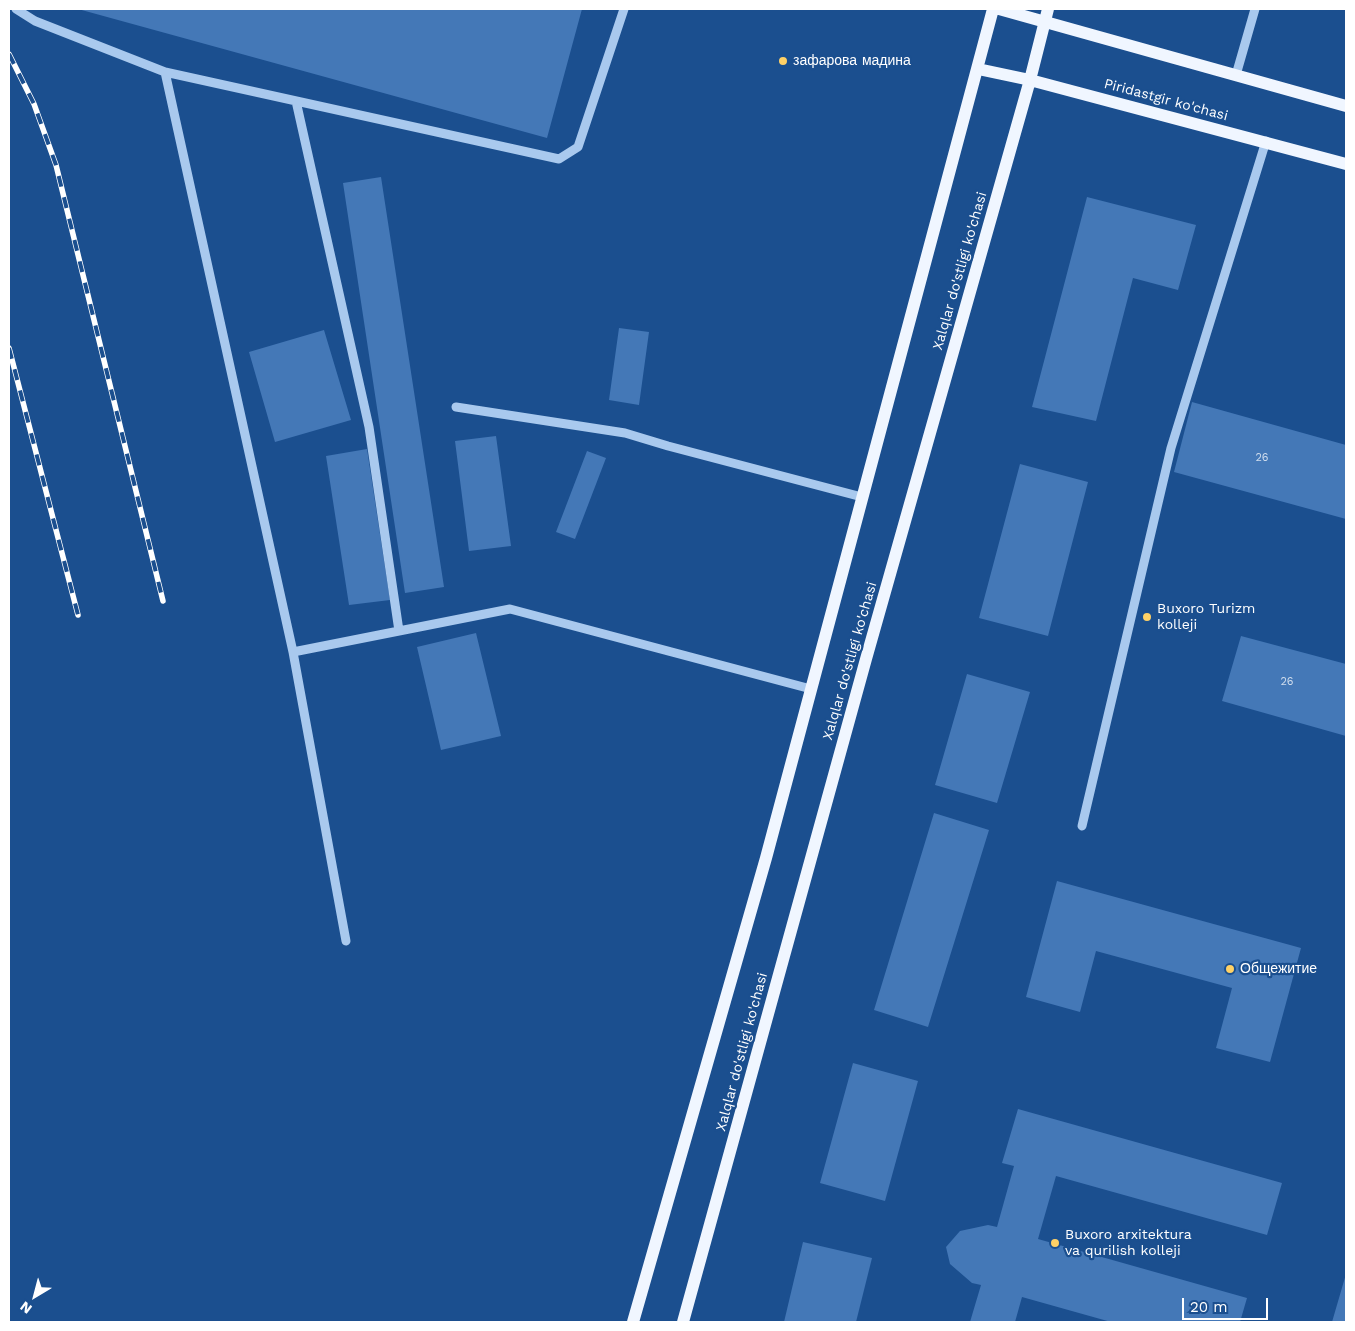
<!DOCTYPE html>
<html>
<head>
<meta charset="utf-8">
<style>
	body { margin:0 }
	#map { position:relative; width:1355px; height:1331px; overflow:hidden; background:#1b4f8f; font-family:"Work Sans",sans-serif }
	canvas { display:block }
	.frame { position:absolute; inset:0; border:10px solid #fff; pointer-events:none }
	.north { position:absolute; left:10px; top:1271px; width:50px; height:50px; -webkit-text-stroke:4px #1b4f8f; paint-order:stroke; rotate:217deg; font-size:14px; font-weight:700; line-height:20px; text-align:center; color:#fff }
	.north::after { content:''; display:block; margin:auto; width:18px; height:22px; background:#fff; clip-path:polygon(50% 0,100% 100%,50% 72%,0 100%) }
	.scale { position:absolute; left:1182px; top:1298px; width:86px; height:22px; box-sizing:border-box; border:2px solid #fff; border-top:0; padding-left:6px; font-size:15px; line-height:18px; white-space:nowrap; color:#fff; -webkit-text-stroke:4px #1b4f8f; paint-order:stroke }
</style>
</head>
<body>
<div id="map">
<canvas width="1355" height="1331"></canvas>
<div class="frame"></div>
<div class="north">N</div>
<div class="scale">20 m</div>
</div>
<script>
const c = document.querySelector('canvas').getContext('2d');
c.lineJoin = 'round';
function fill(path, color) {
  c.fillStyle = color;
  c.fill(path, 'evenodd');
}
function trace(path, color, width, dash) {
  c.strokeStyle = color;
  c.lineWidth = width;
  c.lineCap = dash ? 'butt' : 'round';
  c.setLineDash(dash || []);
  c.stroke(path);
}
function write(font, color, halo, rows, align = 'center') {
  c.font = font + ' "Work Sans",sans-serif';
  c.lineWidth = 4.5;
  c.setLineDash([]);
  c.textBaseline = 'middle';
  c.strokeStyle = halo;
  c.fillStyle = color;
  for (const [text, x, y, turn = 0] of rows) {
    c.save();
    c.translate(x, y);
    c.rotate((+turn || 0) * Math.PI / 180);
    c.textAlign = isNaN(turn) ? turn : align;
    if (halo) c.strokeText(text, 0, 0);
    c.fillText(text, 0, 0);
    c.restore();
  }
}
fill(new Path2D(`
	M78 9H582L547 138Z
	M381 177 444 587 405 593 343 183Z
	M1087 197 1196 225 1178 290 1133 278 1096 421 1032 407Z
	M619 328 649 332 639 405 609 400Z
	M324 330 351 420 275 442 249 352Z
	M1192 402 1346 445V519L1174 472Z
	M496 436 511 546 469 551 455 441Z
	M367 449 390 600 349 605 326 456Z
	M587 451 606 458 575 539 556 532Z
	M1020 464 1088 482 1048 636 979 618Z
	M476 633 501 736 441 750 417 647Z
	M1241 636 1346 664V736L1222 701Z
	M967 674 1030 692 997 803 935 785Z
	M934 813 989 830 928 1027 874 1010Z
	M1057 881 1301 948 1270 1062 1216 1048 1232 988 1096 951 1080 1012 1026 997Z
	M853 1063 918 1081 885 1201 820 1183Z
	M1018 1109 1282 1183 1267 1235 1056 1176 1038 1239 1247 1298 1240 1322H1111L1022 1297 1015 1322H970L981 1285 972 1283 950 1264 946 1247 960 1231 988 1225 997 1227 1014 1166 1002 1163Z
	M803 1242 872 1258 856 1322H784Z
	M1346 1274V1322H1332Z`), '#4478b7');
trace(new Path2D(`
	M16 9 35 21 165 72 293 652 510 609 811 689
	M165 72 559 159 578 147 624 9
	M1236 75 1255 9
	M296 101 369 427 399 631
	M456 407 625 433 668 446 862 497
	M293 652 346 941
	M1082 826 1171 448 1266 141`), '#a9c9ee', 9);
trace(new Path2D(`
	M999 9 1346 106
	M978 69 1030 80 1346 164
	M633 1322 766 858 993 9
	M683 1322 866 659 1030 80 1048 9`), '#f0f6ff', 12);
const rail = new Path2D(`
	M9 54 34 104 56 165 163 601
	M9 348 78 615`);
trace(rail, '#fff', 5.5);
trace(rail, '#1b4f8f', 4, [11]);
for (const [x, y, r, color] of [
	[783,61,5,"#ffd166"],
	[1147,617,5,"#ffd166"],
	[1230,969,5,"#ffd166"],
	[1055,1243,5,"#ffd166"]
]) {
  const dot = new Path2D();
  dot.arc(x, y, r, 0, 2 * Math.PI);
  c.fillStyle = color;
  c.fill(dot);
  trace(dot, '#1b4f8f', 2);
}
write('11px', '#d0dded', null, [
	["26",1262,458],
	["26",1287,682]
]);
write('14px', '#fff', '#1b4f8f', [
	["зафарова мадина",793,61],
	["Buxoro Turizm",1157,609],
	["kolleji",1157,625],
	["Общежитие",1240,969],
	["Buxoro arxitektura",1065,1235],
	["va qurilish kolleji",1065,1251]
], 'left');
write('14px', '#fff', '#1b4f8f', [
	["Piridastgir ko'chasi",1166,100,15],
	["Xalqlar do'stligi ko'chasi",960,271,-74],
	["Xalqlar do'stligi ko'chasi",850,661,-74],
	["Xalqlar do'stligi ko'chasi",742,1052,-75]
]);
</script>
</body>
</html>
